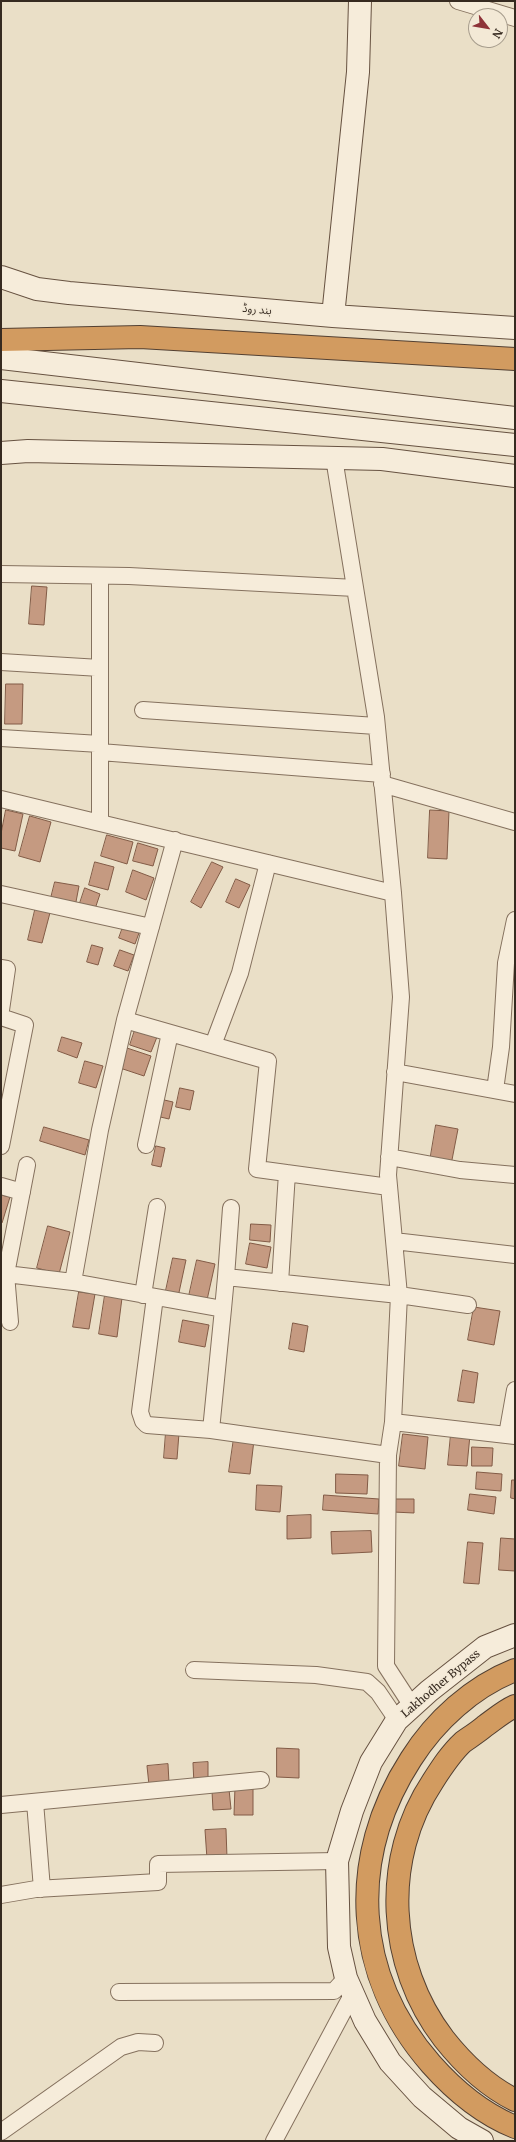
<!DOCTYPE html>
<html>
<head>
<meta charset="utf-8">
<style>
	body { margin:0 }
	#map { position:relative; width:516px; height:2142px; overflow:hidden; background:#eadfc7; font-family:Merriweather,serif }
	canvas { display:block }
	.frame { position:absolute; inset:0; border:2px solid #362a20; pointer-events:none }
	.north { position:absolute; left:468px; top:8px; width:40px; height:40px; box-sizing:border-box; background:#f3e9d6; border:1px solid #a79d8d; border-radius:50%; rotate:121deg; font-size:11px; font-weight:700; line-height:16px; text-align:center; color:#362a20 }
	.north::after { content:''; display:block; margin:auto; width:14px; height:18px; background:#8e3338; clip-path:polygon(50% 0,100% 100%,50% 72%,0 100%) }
</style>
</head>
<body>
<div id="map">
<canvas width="516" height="2142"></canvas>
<div class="frame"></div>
<div class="north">N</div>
</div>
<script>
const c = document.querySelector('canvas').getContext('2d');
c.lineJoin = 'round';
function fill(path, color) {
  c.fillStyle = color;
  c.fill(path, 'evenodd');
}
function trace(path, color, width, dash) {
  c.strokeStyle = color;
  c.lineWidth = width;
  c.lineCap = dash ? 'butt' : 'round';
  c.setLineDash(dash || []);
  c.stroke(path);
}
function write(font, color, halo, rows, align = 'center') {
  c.font = font + ' Merriweather,"Noto Sans Arabic",serif';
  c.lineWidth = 3;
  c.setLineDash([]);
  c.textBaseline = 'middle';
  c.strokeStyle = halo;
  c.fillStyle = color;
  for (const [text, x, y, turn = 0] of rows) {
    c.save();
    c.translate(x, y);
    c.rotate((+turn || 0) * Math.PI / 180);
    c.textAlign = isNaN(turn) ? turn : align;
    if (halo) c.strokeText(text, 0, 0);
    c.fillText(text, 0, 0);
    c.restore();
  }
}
const building = new Path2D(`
	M32 586 47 587 44 625 29 624Z
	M6 684H23L22 724H5Z
	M6 810 23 814 15 851 1 848V834Z
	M430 810 449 811 447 859 428 858Z
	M30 816 51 822 40 862 19 856Z
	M107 835 133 842 127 864 101 856Z
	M138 843 158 849 153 866 133 861Z
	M95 862 114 867 108 890 89 885Z
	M212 862 223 867 201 908 191 902Z
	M133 870 154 878 146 900 126 892Z
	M236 879 250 885 239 908 226 902Z
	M55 882 79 886 75 907 50 902Z
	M85 888 100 894 95 909 80 903Z
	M36 906 51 909 42 943 28 940Z
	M123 927 139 933 135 944 119 938Z
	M92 945 103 948 98 965 87 962Z
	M120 950 134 955 128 971 114 966Z
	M135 1030 157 1037 151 1052 130 1045Z
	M62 1037 82 1043 77 1058 58 1051Z
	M127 1048 151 1056 144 1076 120 1068Z
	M85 1061 103 1066 96 1088 79 1083Z
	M180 1088 194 1091 190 1110 176 1107Z
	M160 1099 173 1102 169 1119 156 1116Z
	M436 1125 458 1129 451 1165 430 1161Z
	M44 1127 89 1140 85 1155 40 1141Z
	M156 1146 165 1148 161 1167 152 1165Z
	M1 1195 10 1197 2 1223H1Z
	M251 1224 271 1225 270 1242 250 1240Z
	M48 1226 70 1232 59 1274 37 1268Z
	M250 1243 271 1247 267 1268 246 1264Z
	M173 1258 186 1260 178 1297 165 1295Z
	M197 1260 215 1264 207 1300 189 1296Z
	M79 1292 95 1294 89 1329 73 1327Z
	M105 1295 122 1298 117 1337 99 1334Z
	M474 1307 500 1311 494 1345 468 1340Z
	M183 1320 209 1325 205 1347 179 1342Z
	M293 1323 308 1326 304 1352 289 1349Z
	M463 1370 478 1373 474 1403 458 1401Z
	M166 1432 179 1433 177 1459 164 1458Z
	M403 1434 428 1437 425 1469 399 1466Z
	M451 1434 470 1435 467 1466 448 1465Z
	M234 1438 254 1440 250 1474 229 1472Z
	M472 1447 493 1448 492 1466H472Z
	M477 1472 502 1474 501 1491 476 1489Z
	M336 1474 368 1475 367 1494 336 1493Z
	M512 1480H515V1499L511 1498Z
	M257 1485 282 1486 280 1512 256 1510Z
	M470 1494 496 1497 494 1514 468 1510Z
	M324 1495 379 1499 378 1514 323 1510Z
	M394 1499H414V1513L393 1512Z
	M311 1515V1538L287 1539V1516Z
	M371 1531 372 1552 332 1554 331 1532Z
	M501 1538 515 1539V1571L499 1570Z
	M468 1542 483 1543 479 1584 464 1583Z
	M277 1748 299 1749V1778L277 1777Z
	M208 1762V1783L194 1785 193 1763Z
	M168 1764 169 1783 149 1785 147 1766Z
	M253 1784V1815H234L235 1787Z
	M229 1789 231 1809 213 1810 212 1791Z
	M226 1829 227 1858 207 1859 205 1830Z`);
fill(building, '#c59a81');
trace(building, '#825b46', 1);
const street = new Path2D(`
	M458 1 515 18
	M334 458 376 717 393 893 401 997 388 1175 399 1295 393 1422 388 1455 386 1666 412 1706
	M1 574 129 576 355 588
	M100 576V823L393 893
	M1 662 100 668
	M143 710 376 726
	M1 738 100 744
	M100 752 382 774
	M382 784 515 822
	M1 799 100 823
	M175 840 125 1020 268 1061 257 1169 389 1187
	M1 894 151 927
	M1 968 7 969 1 1010
	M1 1017 25 1025 1 1146
	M125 1020 100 1130 73 1282 223 1309 226 1277 399 1295 468 1305
	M213 1045 240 973 268 863
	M395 1072 515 1094
	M495 1090 501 1047 506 963 515 920
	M146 1145 170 1033
	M389 1157 460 1170 515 1175
	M1 1186 22 1192
	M394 1241 515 1255
	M6 1274 27 1165
	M226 1277 231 1208
	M280 1283 287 1173
	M143 1295 157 1207
	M155 1297 140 1412 143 1421 147 1425 211 1430 388 1455
	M10 1322 6 1274 73 1282
	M393 1422 515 1436
	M211 1430 223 1309
	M507 1435 515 1390
	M194 1670 316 1675 367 1682 378 1692 397 1720
	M35 1802 42 1889
	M1 1805 261 1780
	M1 1895 36 1889 158 1882V1864L337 1861
	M119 1992 334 1991 346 1978
	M1 2132 121 2047 138 2042 155 2043
	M274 2141 353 1993`);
const secondary = new Path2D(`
	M1 277 37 289 69 293 333 316 515 328
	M333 316 358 72 360 1
	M1 358 515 418
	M1 391 515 445
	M1 453 28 451 382 459 515 476
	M482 2141 459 2128 422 2097 390 2062 365 2021 346 1978 339 1947 337 1861 352 1811 371 1762 397 1720 429 1691 485 1647 515 1635`);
const highway = new Path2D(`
	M1 340 140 337 515 359
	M515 1670C472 1687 435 1721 411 1759 347 1858 353 1975 431 2064 454 2090 483 2114 515 2127
	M515 1706C504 1711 495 1719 485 1726 478 1732 470 1737 463 1742 451 1753 442 1767 433 1781 381 1859 387 1965 444 2039 463 2063 487 2086 515 2100`);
trace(street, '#85715e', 18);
trace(secondary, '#675241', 24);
trace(highway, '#534032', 24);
trace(street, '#f6ecda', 16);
trace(secondary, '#f6ecda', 22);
trace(highway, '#d29b60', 22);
write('11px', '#362a20', '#f3e9d6', [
	["بند روڈ",257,310,5],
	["Lakhodher Bypass",441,1684,-40]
]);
</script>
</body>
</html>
